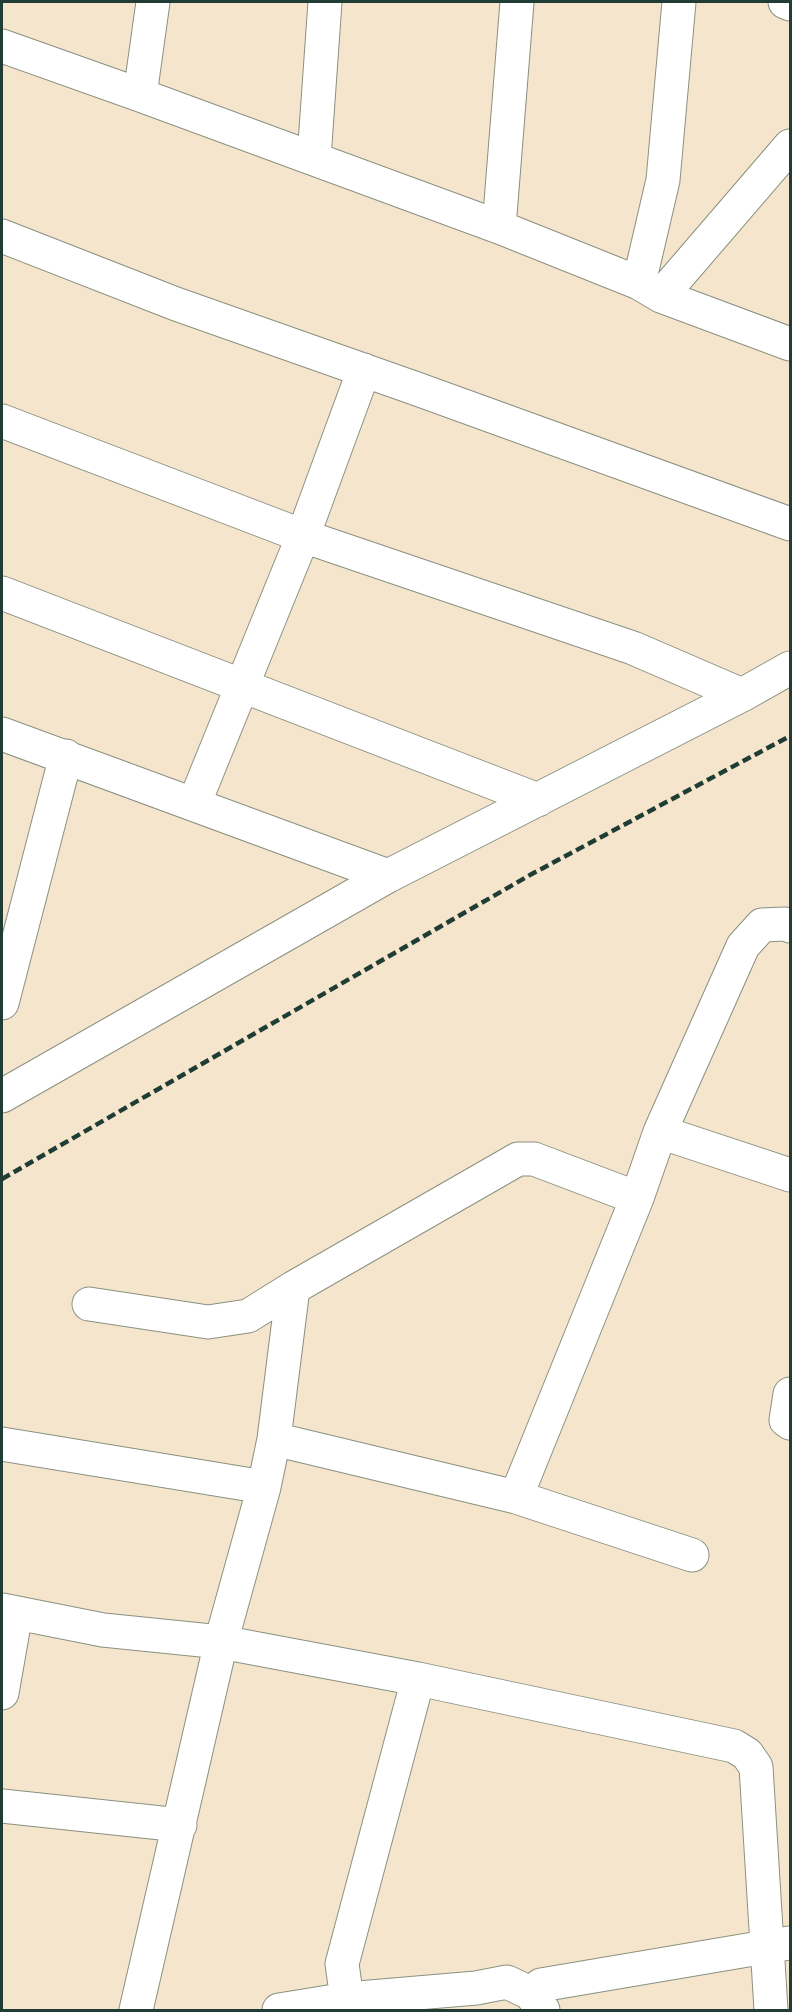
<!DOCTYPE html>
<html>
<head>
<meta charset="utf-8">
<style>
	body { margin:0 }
	#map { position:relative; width:792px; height:2012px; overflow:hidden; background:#f5e5cc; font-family:Pangolin,sans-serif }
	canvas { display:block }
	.frame { position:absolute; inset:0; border:3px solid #1f3d34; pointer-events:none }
</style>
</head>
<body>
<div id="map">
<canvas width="792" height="2012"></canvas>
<div class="frame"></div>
</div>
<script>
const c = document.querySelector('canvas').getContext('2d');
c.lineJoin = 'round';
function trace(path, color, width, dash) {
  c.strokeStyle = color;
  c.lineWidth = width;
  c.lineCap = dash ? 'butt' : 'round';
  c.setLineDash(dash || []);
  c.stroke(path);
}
const minor = new Path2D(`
	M785 2 790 4
	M2 46 140 95 499 227 639 283 661 296 790 344
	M140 95 153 2
	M314 158 325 2
	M499 227 517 2
	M2 236 176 304 417 389 790 524
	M639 283 663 180 679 2
	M661 296 790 146
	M2 421 303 536 633 648 742 695
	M2 593 538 800
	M2 734 388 876
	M194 804 303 536 364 370
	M2 1003 66 756
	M2 1096 388 876 742 695 790 668
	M660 1132 790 1175
	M89 1304 208 1322 248 1316 293 1288 518 1159H534L637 1198
	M790 1394 786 1420 790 1423
	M274 1439 516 1497 692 1555
	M2 1444 264 1487
	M516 1497 637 1198 660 1132 743 946 762 925 785 924 790 926
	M2 1610 103 1630 221 1642 418 1679 734 1746 747 1754 756 1767 771 2010
	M2 1693 16 1613
	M2 1806 180 1825
	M530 1993 541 1985 789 1943
	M347 1999 342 1964 418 1679
	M136 2010 221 1642 264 1487 274 1439 293 1288
	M279 2010 347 1999 476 1988 507 1982 530 1993 543 2010`);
trace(minor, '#8a9180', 35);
trace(minor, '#fff', 33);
trace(new Path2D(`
	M2 1179 530 875 790 736`), '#1f3d34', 4.5, [9, 4.5]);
</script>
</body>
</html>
